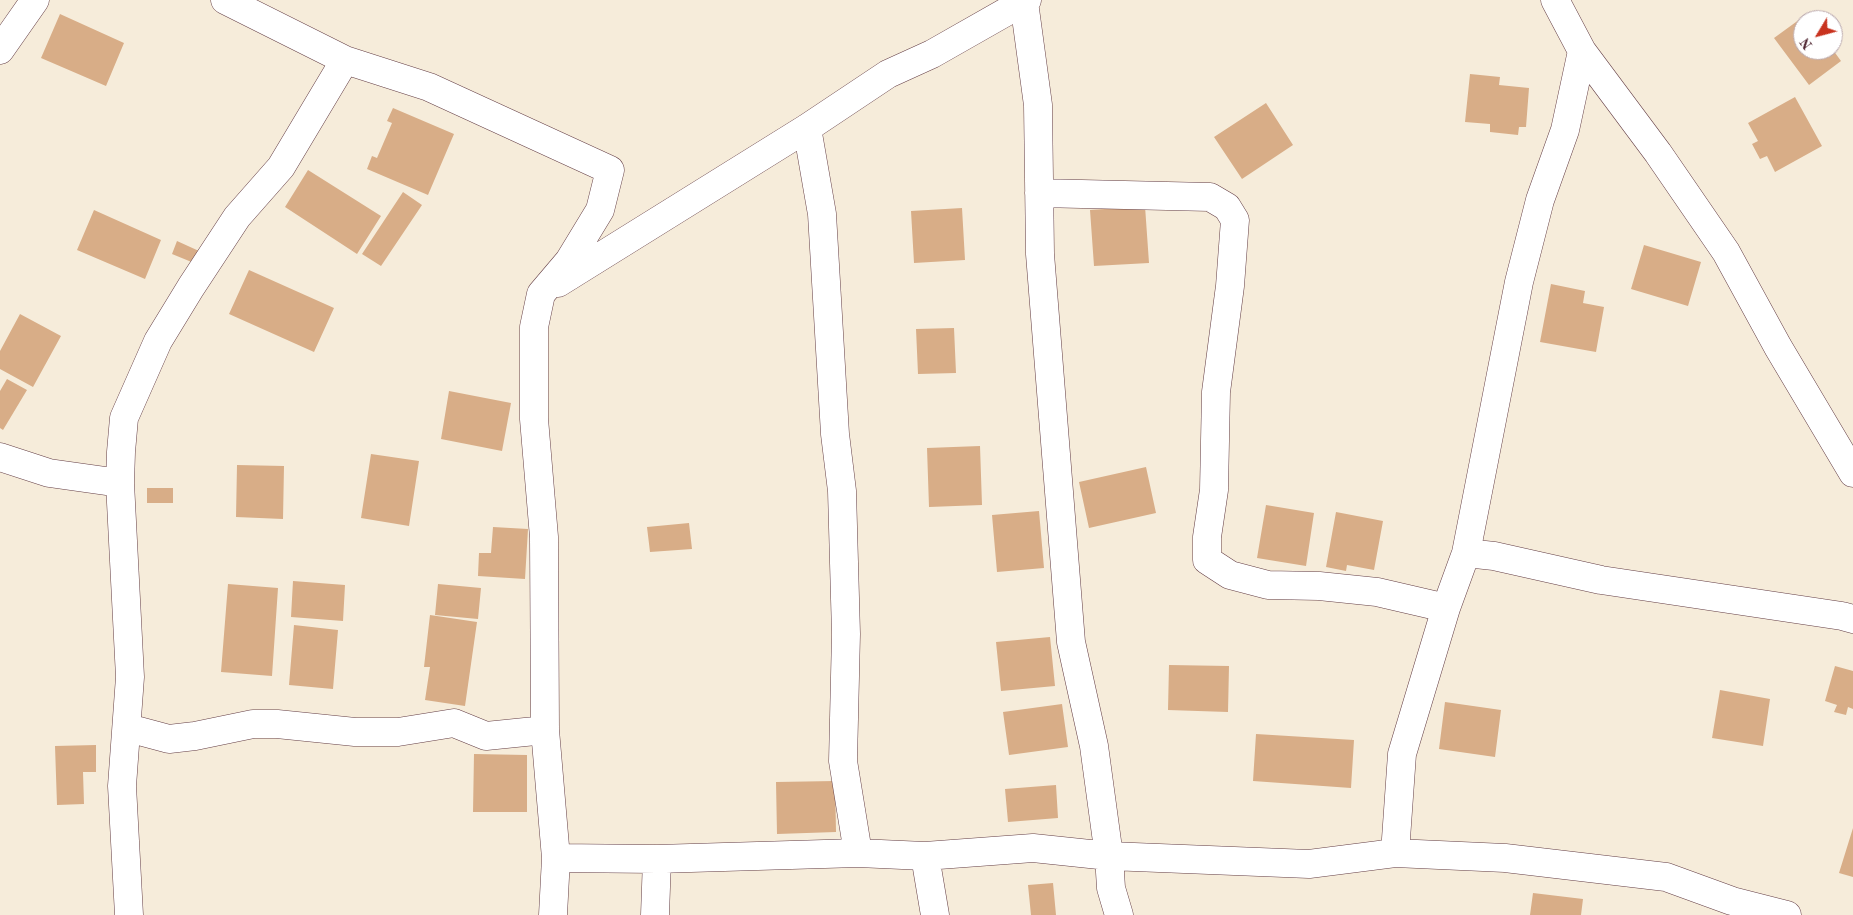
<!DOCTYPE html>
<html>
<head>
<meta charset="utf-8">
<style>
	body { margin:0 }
	#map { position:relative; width:1853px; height:915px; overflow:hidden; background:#f6ecda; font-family:"Old Standard TT",serif }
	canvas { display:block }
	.north { position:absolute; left:1793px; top:10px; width:50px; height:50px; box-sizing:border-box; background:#fff; border:1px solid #b7a5aa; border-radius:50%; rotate:233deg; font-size:14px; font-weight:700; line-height:20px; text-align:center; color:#4a1f2b }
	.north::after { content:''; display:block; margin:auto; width:18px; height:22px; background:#c8321e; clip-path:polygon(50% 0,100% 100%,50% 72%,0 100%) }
</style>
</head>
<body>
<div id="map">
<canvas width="1853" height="915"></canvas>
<div class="north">N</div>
</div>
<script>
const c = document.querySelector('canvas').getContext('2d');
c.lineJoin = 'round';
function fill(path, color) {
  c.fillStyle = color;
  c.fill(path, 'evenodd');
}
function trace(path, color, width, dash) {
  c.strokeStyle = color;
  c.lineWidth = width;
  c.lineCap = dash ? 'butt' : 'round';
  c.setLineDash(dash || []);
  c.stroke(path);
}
fill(new Path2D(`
	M60 14 124 43 106 86 41 58Z
	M1807 14 1811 20H1803V50H1833L1841 61 1809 85 1774 38Z
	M1470 74 1500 77 1499 85 1529 88 1526 127H1519L1518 135 1490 132V124L1465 122Z
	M1795 97 1822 146 1775 172 1767 156 1760 159 1752 144 1758 141 1748 123Z
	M1266 103 1293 145 1242 179 1214 137Z
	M393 108 454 134 428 195 367 169 372 156 377 158 392 123 387 121Z
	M308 170 381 216 357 254 285 207Z
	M403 192 422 205 381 266 362 254Z
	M1145 206 1149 263 1094 266 1090 210Z
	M962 208 965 260 914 263 911 211Z
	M94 210 161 240 145 279 77 250Z
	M177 241 199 251 194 263 172 254Z
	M1644 245 1701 262 1688 306 1631 289Z
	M249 270 334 308 314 352 229 314Z
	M1551 284 1585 291 1583 303 1604 307 1596 352 1540 342Z
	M20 314 61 336 33 387 0 369V351Z
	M954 328 956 373 918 374 916 329Z
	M7 379 27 390 3 430 0 428V391Z
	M449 391 511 403 502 451 441 439Z
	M980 446 982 505 929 507 927 448Z
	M371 454 419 461 409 526 361 518Z
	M237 465 284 466 283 519 236 517Z
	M1146 467 1156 513 1089 528 1079 482Z
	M147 488H173V503H147Z
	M1266 505 1314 513 1306 566 1257 558Z
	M1039 511 1044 568 997 572 992 515Z
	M1336 512 1383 521 1374 570 1347 565 1346 571 1326 567Z
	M689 523 692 549 650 552 647 527Z
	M493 527 528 529 525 579 478 576 479 553H491Z
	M293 581 345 585 343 621 291 617Z
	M228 584 278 588 272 676 221 672Z
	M438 584 481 588 478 619 435 615Z
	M430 615 477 622 465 706 425 700 430 667H424Z
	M294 625 338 630 333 689 289 685Z
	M1050 637 1055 686 1001 691 996 642Z
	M1169 665 1229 666 1228 712 1168 710Z
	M1835 666 1853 671V709L1848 707 1846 715 1834 712 1837 705 1825 701Z
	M1720 690 1770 699 1763 746 1712 738Z
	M1445 702 1501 710 1495 757 1439 749Z
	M1062 704 1068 747 1009 755 1003 712Z
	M1256 734 1354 740 1351 788 1253 781Z
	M96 745V772H83L84 804 57 805 55 746Z
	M474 754 527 755V812H473Z
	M835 781 836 832 777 834 776 782Z
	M1056 785 1058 818 1008 822 1005 789Z
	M1853 828V877L1839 873Z
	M1053 883 1056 915H1031L1028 885Z
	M1533 893 1583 899 1581 915H1530Z`), '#d8ad87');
const minor = new Path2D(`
	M225 0 345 60 429 87 610 170 600 210 569 261 541 294 534 327V419L544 537 545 730 556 858 553 915
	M1555 0 1582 51 1658 153 1726 252 1778 347 1853 473
	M1024 2 1038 105 1040 254 1071 642 1094 746 1109 856 1111 888 1119 915
	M0 50 35 0
	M807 128 822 214 835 434 842 491 846 634 843 761 858 853
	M1039 193 1210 197 1227 207 1235 220 1230 286 1216 392 1214 490 1207 537V560L1230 575 1268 585 1319 586 1377 592 1446 608
	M558 283 807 128 888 74 932 54 1027 0
	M0 457 49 473 120 483
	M1466 553 1494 556 1601 580 1842 616 1853 619
	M128 728 169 739 195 736 253 724H277L355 732H398L454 723 486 736 545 730
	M1395 853 1402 754 1446 608 1466 553 1519 282 1540 200 1565 130 1582 51
	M925 856 935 915
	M556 858 657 859 858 853 925 856 1033 848 1109 856 1309 864 1395 853 1505 858 1666 877 1732 901 1787 915
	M129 915 122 786 130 677 120 483 121 452 124 418 158 341 191 287 237 217 281 167 345 60
	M655 915 657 859`);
trace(minor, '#643e45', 29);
trace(minor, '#fff', 28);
</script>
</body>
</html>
